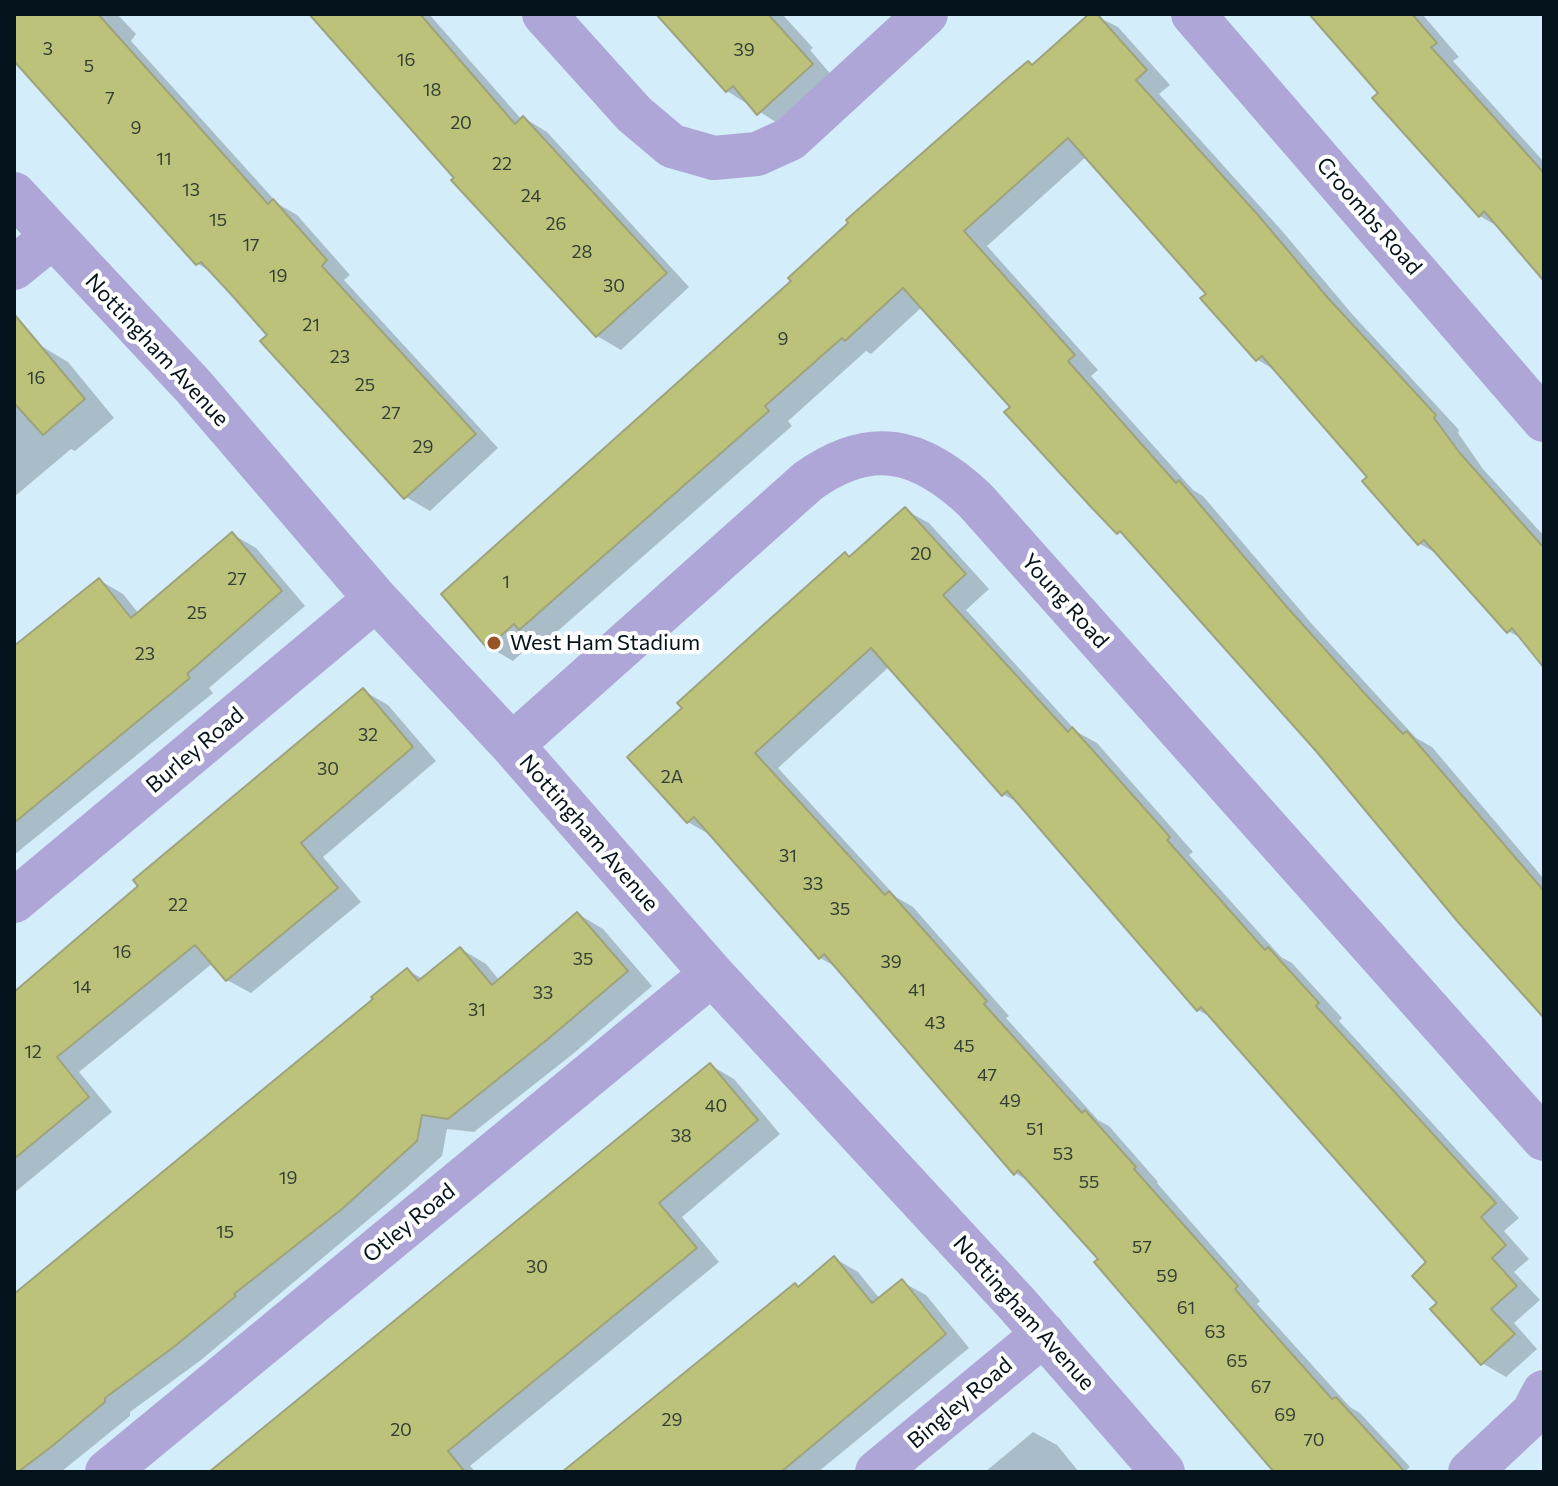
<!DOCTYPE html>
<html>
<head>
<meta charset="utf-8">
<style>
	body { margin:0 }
	#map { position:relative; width:1558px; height:1486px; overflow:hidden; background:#d4edfb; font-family:Commissioner,sans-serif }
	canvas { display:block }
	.frame { position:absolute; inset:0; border:16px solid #04131b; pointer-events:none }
</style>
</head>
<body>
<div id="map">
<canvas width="1558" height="1486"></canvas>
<div class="frame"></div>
</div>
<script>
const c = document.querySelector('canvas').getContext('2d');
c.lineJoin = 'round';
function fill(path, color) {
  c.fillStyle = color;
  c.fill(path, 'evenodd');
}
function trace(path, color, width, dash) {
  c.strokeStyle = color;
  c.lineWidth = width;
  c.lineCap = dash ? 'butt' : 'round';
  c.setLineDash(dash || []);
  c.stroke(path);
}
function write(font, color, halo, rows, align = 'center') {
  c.font = font + ' Commissioner,sans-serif';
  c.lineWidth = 8;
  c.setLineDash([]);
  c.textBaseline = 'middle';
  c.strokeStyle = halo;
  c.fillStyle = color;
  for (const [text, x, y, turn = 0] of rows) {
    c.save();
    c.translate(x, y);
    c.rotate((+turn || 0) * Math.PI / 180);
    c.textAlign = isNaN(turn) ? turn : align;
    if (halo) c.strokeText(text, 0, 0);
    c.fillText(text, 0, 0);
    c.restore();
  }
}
fill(new Path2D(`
	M14 14H117L136 34 131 41 278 204 297 215 350 275 344 280 498 448 430 511 406 497 270 335 215 274 198 264 14 49Z
	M310 14H429L522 120 524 118 547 132 689 287 621 350 597 336Z
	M659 14H782L813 48 810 50 834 78 782 126 727 91Z
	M1092 14 1118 27 1170 85 1159 94 1283 232 1352 314 1459 430 1458 433 1483 469 1544 536V666L1519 637 1508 631 1441 556 1420 544 1365 482 1370 478 1278 372 1258 360 1203 299 1209 295 1087 156 987 246 1098 370 1091 376 1193 490 1203 496 1311 623 1392 712 1416 738 1432 747 1544 879V1016L1317 750 1129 538 1119 532 1013 407 922 307 871 354 866 351 788 421 792 426 544 643 537 639 513 661 489 647 444 595Z
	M1312 14H1422L1459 57 1453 61 1544 162V278L1502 229 1480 216 1375 98 1380 93Z
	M38 344 68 362 114 418 75 451 71 449 14 497V364Z
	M905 510 929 523 989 589 966 610 1077 732 1097 743 1193 852 1189 855 1281 957 1292 963 1342 1018 1339 1021 1519 1218 1504 1231 1529 1259 1514 1272 1540 1300 1514 1323 1537 1349 1506 1377 1482 1363 1440 1303 1429 1263 1214 1019 1198 1010 1022 805 1003 794 890 666 778 768 896 897 913 907 1009 1016 1006 1018 1098 1120 1109 1126 1158 1182 1157 1183 1260 1301 1257 1304 1350 1407 1360 1413 1410 1467 1404 1472H1286L1032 1183 1015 1173 840 969 820 958 712 836 688 822 851 558Z
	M232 534 256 548 305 606 209 688 213 693 14 855V649L99 580 123 594 139 614Z
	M364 691 388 705 436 761 323 857 361 902 251 993 227 980 213 963 79 1072 112 1112 14 1193V993Z
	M578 914 603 929 652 986 574 1053 474 1132 447 1129 442 1156 406 1188 201 1360 130 1412V1416L61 1472H14V1296L376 999 407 970 423 979 461 949 486 964 500 981Z
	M710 1065 734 1079 780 1134 682 1217 719 1262 470 1466 474 1470 471 1472H211Z
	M834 1258 858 1272 880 1299 902 1282 926 1295 969 1348 818 1472H565Z
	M1033 1432 1057 1445 1079 1472H985Z`), '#0003');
const building = new Path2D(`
	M14 14H98L268 204 273 199 327 260 322 266 476 434 404 499 260 341 267 335 229 292 201 262 196 265 14 61Z
	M309 14H420L515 124 523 116 667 273 596 337 451 180 454 178Z
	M656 14H768L813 64 757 115 733 86 726 92Z
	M1089 14H1097L1147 70 1136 80 1258 215 1328 298 1436 415 1434 418 1459 452 1544 548V668L1512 628 1507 633 1424 540 1418 545 1362 481 1367 477 1262 356 1256 361 1200 298 1206 294 1068 138 964 231 1075 355 1068 361 1176 483 1179 480 1286 606 1367 696 1403 734 1407 731 1544 891V1018L1458 922 1316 751 1120 531 1117 534 1092 508 1004 412 1010 407 903 288 845 341 842 338 765 406 769 411 519 630 514 624 487 648 441 594 791 281 788 278 848 223 846 220 1002 83 1028 61 1032 65Z
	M1309 14H1412L1437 43 1431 47 1544 173V281L1484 211 1479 217 1372 98 1378 93Z
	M14 314 85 399 43 435 14 403Z
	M905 507 966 574 943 595 1068 732 1072 727 1170 837 1167 840 1265 950 1268 947 1319 1003 1316 1006 1496 1203 1481 1217 1506 1245 1492 1258 1517 1286 1491 1309 1515 1334 1481 1365 1430 1309 1437 1303 1412 1276 1426 1262 1201 1007 1197 1011 1007 791 1002 796 871 648 755 753 885 895 889 891 987 1001 984 1004 1082 1113 1085 1110 1136 1167 1134 1169 1238 1286 1235 1289 1260 1318 1332 1399 1336 1397 1405 1472H1274L1094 1262 1098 1259 1018 1170 1014 1175 824 954 819 959 694 817 687 823 627 757 682 708 677 703 761 627 845 552 849 557Z
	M232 532 282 591 187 674 190 678 14 823V646L99 578 131 618Z
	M363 688 413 747 301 843 338 888 226 981 195 945 57 1057 89 1097 14 1159V992L138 886 133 880Z
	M577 912 628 971 548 1039 448 1119 422 1115 417 1141 342 1209 234 1294 236 1296 175 1346 105 1398V1402L51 1447 18 1472H14V1294L373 999 371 997 407 968 418 981 460 947 492 985Z
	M710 1063 758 1120 659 1203 697 1248 448 1451 465 1472H209Z
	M834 1256 872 1303 902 1279 946 1334 781 1472H562L795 1283 798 1287Z`);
fill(building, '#bdc27b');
trace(building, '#9fa37b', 2);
trace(new Path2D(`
	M544 14 634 114 672 146 714 158 757 154 790 139 926 14
	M1193 14 1544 420
	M14 194 194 387 376 599 512 745 712 974 1018 1305 1163 1472
	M14 268 52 237
	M512 745 808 481C871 436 920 448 975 500L1544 1139
	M14 901 376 599
	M107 1472 712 974
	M877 1472 1044 1334
	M1470 1472 1533 1413 1544 1392`), '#aea6d7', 44);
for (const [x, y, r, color] of [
	[494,643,8,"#985426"]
]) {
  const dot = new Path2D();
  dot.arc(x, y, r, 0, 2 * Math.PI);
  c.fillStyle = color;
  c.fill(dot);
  trace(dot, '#fff', 3);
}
write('18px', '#323f33', null, [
	["3",48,49],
	["39",744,50],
	["16",406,60],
	["5",89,66],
	["18",432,90],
	["7",110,98],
	["20",461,123],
	["9",136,128],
	["11",164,159],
	["22",502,164],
	["13",191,190],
	["24",531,196],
	["15",218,220],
	["26",556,224],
	["17",251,245],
	["28",582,252],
	["19",278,276],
	["30",614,286],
	["21",311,325],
	["9",783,339],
	["23",340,357],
	["16",36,378],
	["25",365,385],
	["27",391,413],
	["29",423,447],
	["20",921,554],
	["27",237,579],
	["1",506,582],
	["25",197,613],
	["23",145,654],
	["32",368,735],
	["30",328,769],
	["2A",672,777],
	["31",788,856],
	["33",813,884],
	["22",178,905],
	["35",840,909],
	["16",122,952],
	["35",583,959],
	["39",891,962],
	["14",82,987],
	["41",917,990],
	["33",543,993],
	["31",477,1010],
	["43",935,1023],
	["45",964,1046],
	["12",33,1052],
	["47",987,1075],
	["49",1010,1101],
	["40",716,1106],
	["51",1035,1129],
	["38",681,1136],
	["53",1063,1154],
	["19",288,1178],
	["55",1089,1182],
	["15",225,1232],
	["57",1142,1247],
	["30",537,1267],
	["59",1167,1276],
	["61",1186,1308],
	["63",1215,1332],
	["65",1237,1361],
	["67",1261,1387],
	["69",1285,1415],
	["29",672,1420],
	["20",401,1430],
	["70",1314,1440]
]);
write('22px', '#04131b', '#fff', [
	["Croombs Road",1369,216,49],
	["Nottingham Avenue",157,350,47],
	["Young Road",1065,601,48],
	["Burley Road",195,750,-40],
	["Nottingham Avenue",589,833,49],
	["Otley Road",409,1223,-39],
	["Nottingham Avenue",1024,1313,48],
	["Bingley Road",960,1403,-40]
]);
write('22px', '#04131b', '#fff', [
	["West Ham Stadium",510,643]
], 'left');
</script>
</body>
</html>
